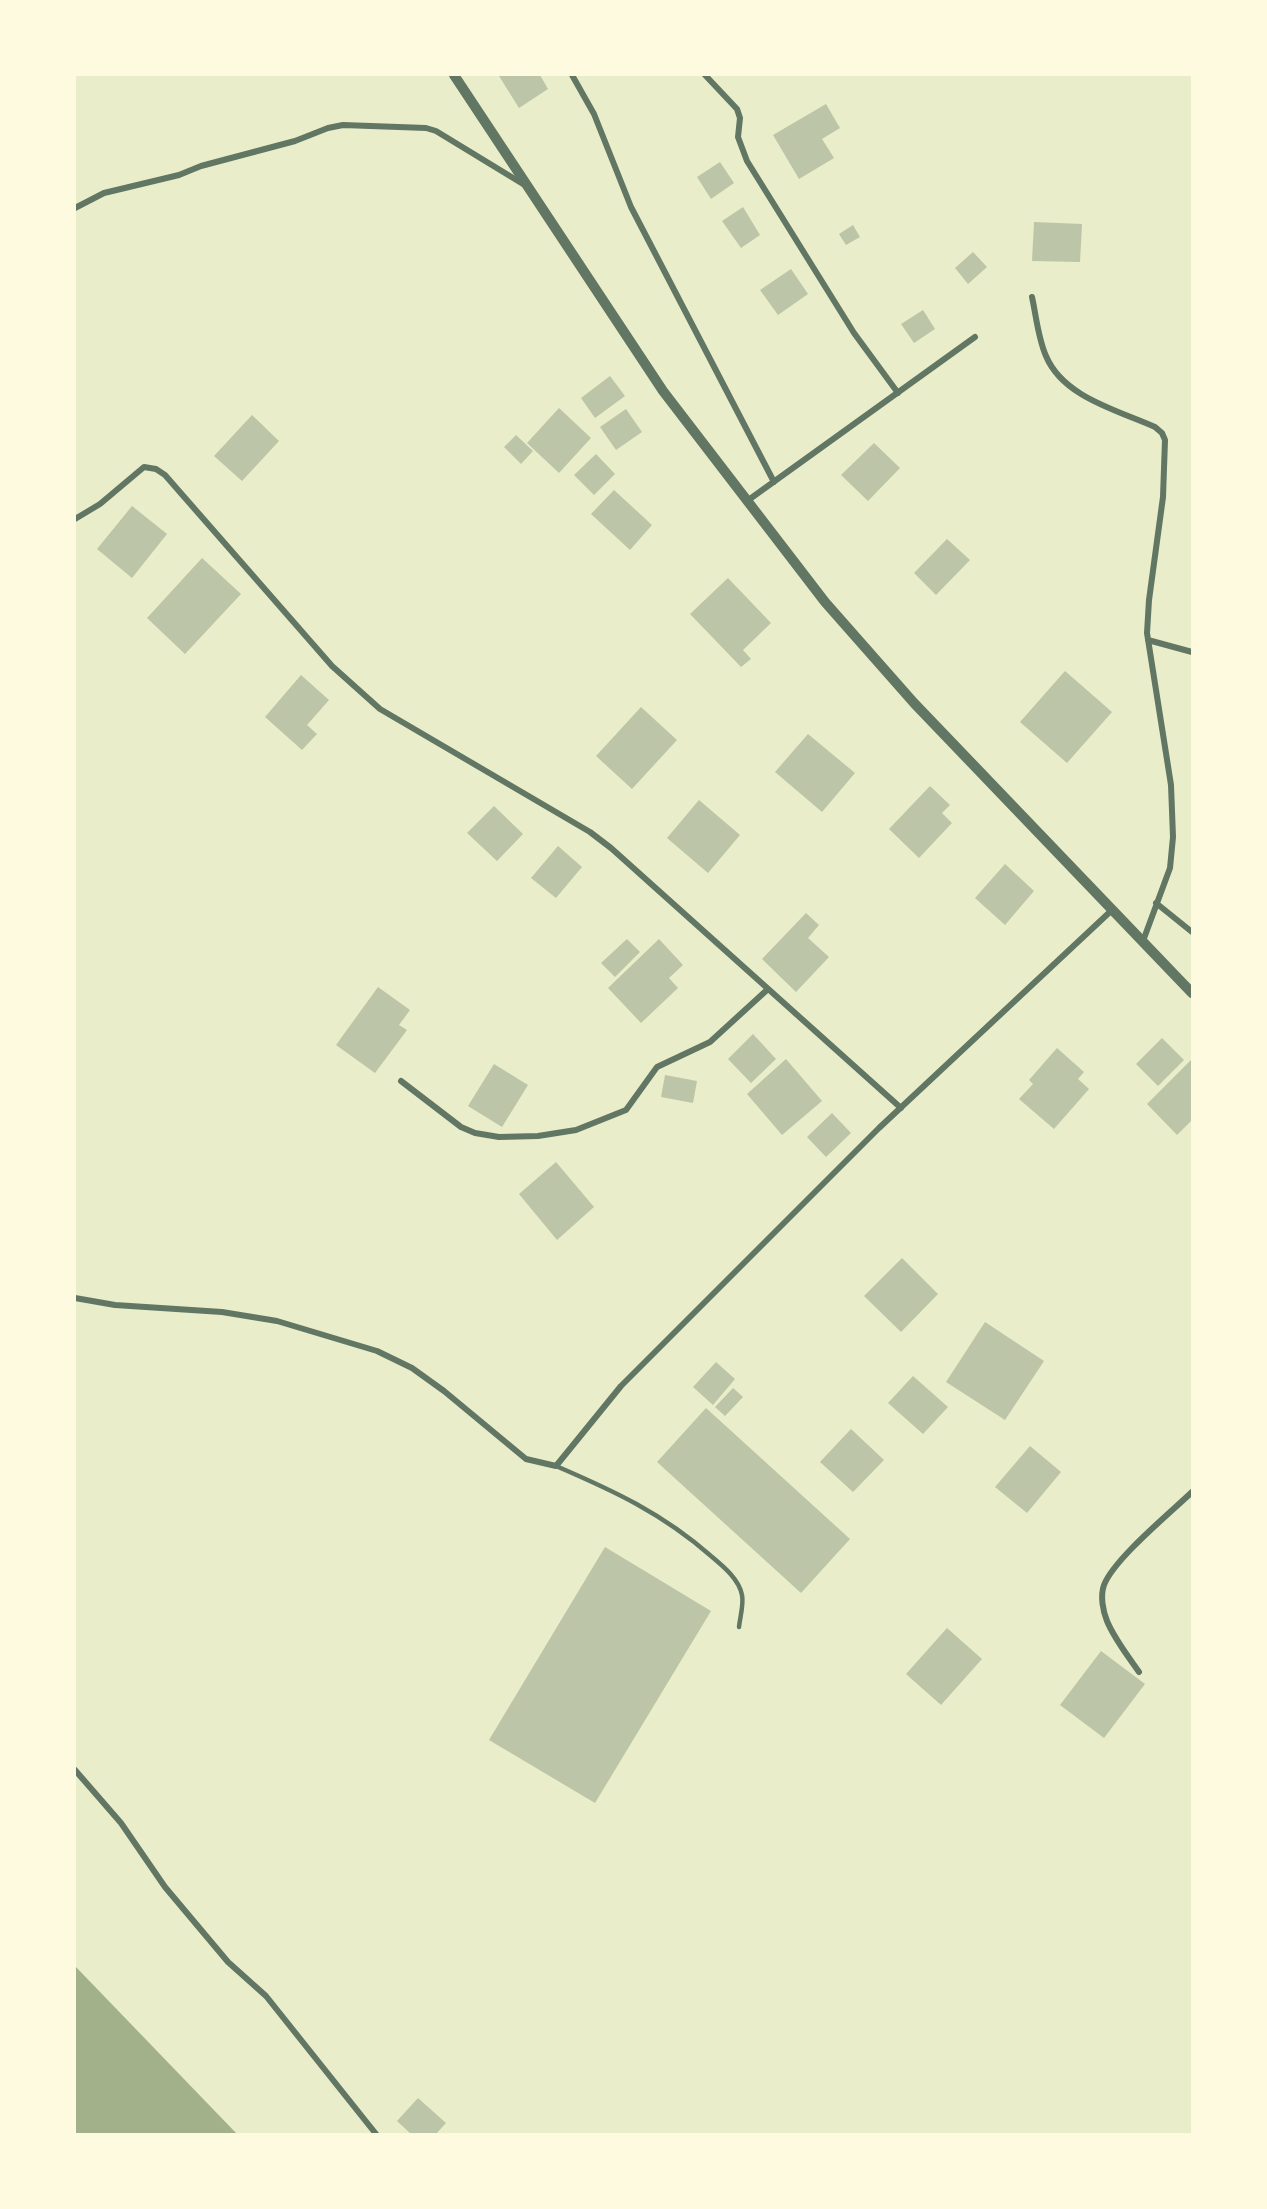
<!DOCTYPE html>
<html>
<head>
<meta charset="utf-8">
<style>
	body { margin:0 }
	#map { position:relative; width:1267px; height:2209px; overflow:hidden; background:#e9edc9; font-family:Merriweather,serif }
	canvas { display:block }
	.frame { position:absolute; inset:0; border:76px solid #fefae0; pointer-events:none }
</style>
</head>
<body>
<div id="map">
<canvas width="1267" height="2209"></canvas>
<div class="frame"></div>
</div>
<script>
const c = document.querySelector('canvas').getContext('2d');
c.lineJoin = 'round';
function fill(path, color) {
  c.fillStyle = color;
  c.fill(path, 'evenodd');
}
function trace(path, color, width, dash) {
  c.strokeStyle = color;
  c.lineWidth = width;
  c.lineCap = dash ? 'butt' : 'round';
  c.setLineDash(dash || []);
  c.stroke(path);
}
fill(new Path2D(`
	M75 1966 237 2134H75Z`), '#a3b18a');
fill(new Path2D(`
	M501 75H540L548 89 519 108 499 76Z
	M826 104 840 128 822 139 834 158 799 179 773 135Z
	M720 162 734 183 711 199 697 177Z
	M743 207 760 235 741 248 722 221Z
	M1034 222 1082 224 1080 262 1032 261Z
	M853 225 860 237 846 245 839 234Z
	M973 252 987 267 968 284 955 268Z
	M791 269 808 294 778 315 760 290Z
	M923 310 935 329 914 343 901 324Z
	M610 376 625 396 595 418 581 398Z
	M559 408 591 438 559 473 527 443Z
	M626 409 642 432 616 450 600 427Z
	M252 415 279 441 242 481 214 456Z
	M516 435 533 451 521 464 504 447Z
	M874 443 900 468 868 501 841 475Z
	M596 454 615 474 594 495 574 475Z
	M614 490 652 525 630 550 591 514Z
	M132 506 167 534 132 578 97 549Z
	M947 539 970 560 936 595 914 573Z
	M202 558 241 594 185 654 147 618Z
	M728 578 771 623 743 650 751 659 741 667 690 614Z
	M1065 671 1112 712 1067 763 1020 722Z
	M301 675 329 700 307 725 317 734 302 750 265 717Z
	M641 707 677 740 632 789 596 756Z
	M808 734 855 773 822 812 775 772Z
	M930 786 950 805 942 813 952 823 919 858 889 829Z
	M699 800 740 835 708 873 667 838Z
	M494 806 523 834 497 861 467 833Z
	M558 846 582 867 556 898 531 878Z
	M1005 864 1034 891 1005 925 975 898Z
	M806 913 819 925 808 938 829 957 796 992 762 959Z
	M627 939 640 952 615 977 601 963Z
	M659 939 683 965 669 978 678 988 641 1023 608 988Z
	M378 987 410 1010 399 1025 407 1030 375 1073 336 1045Z
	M753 1034 776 1059 751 1083 728 1059Z
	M1162 1038 1184 1060 1158 1086 1136 1064Z
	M1057 1048 1084 1072 1078 1079 1089 1089 1054 1129 1019 1099 1033 1084 1029 1080Z
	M786 1059 822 1101 782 1135 747 1094Z
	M1192 1059V1120L1177 1135 1147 1104Z
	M494 1064 528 1085 502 1127 468 1106Z
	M665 1075 697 1081 693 1103 661 1097Z
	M832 1113 851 1133 826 1157 807 1137Z
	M556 1162 594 1207 557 1240 519 1194Z
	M902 1258 938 1294 901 1332 864 1296Z
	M985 1322 1044 1361 1005 1420 946 1382Z
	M716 1362 735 1379 713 1405 693 1387Z
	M913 1376 948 1407 923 1434 888 1403Z
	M733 1388 743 1397 725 1416 715 1407Z
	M706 1408 850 1539 801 1593 657 1462Z
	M851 1429 884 1460 853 1492 820 1462Z
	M1030 1446 1061 1472 1027 1513 995 1487Z
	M605 1547 711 1611 595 1803 489 1740Z
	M947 1628 982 1659 941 1705 906 1674Z
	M1101 1651 1145 1684 1104 1738 1060 1705Z
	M418 2098 446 2123 436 2134H411L397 2121Z`), '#bcc5a7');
trace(new Path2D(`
	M556 1466C614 1491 662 1513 711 1556 723 1566 739 1579 742 1595 744 1604 740 1617 739 1627`), '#617663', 4.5);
trace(new Path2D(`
	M572 75 594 114 631 207 774 482
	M705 75 737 109 740 118 738 137 747 161 854 333 898 393
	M75 208 104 193 179 175 201 166 295 141 328 128 343 125 426 128 436 131 523 184
	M1032 297C1036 315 1038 338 1046 356 1063 397 1117 410 1155 427L1162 433 1165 440 1163 497 1149 600 1147 633 1171 785 1173 837 1170 868 1143 941
	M747 501 975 337
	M75 519 100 504 144 467 156 469 165 475 332 666 380 709 590 832 611 848 901 1108
	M1148 640 1192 652
	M1156 903 1192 932
	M401 1081 461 1127 475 1133 499 1137 538 1136 576 1130 626 1110 657 1067 710 1042 768 989
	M75 1298 115 1305 222 1312 277 1321 377 1351 412 1368 444 1391 526 1459 556 1466 621 1386 879 1128 1112 910
	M1139 1672C1128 1656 1115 1640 1107 1621 1103 1611 1100 1596 1104 1585 1114 1559 1170 1513 1192 1492
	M75 1770 121 1823 165 1887 228 1962 266 1996 376 2134`), '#617663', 6);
trace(new Path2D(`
	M454 75 663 391 825 602 914 703 1192 993`), '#617663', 10);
</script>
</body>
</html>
